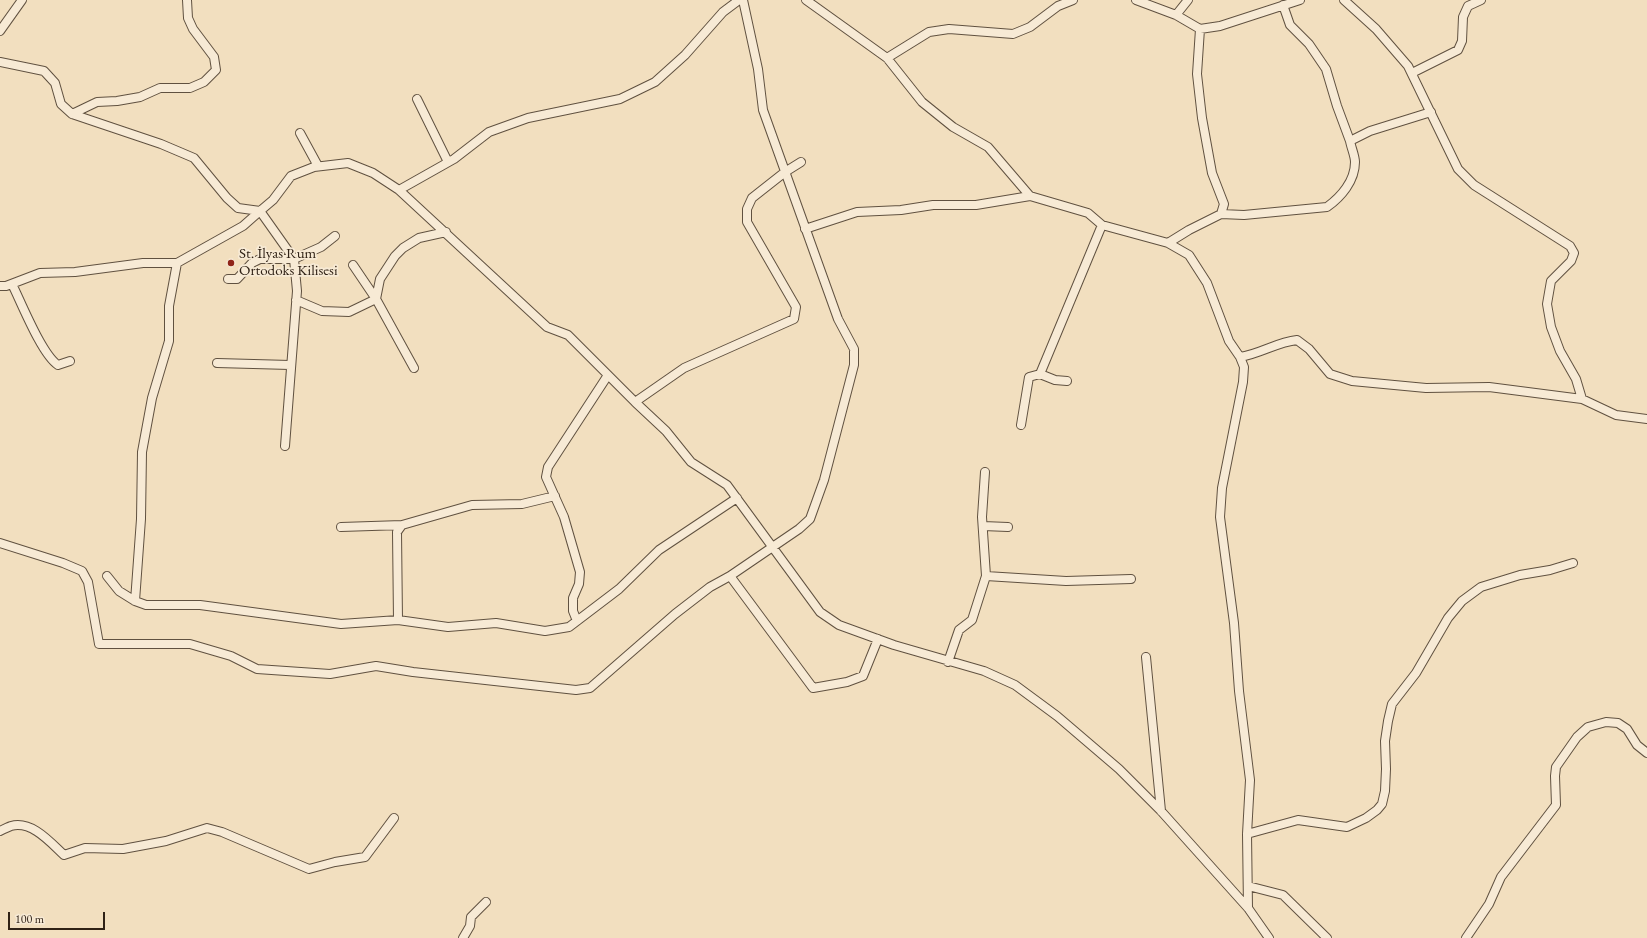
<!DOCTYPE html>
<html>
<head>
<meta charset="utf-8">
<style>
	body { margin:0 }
	#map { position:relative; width:1647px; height:938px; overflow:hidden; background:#f2dfbf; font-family:"EB Garamond",serif }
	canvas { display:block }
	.scale { position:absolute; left:8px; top:912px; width:97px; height:18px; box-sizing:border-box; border:2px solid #302216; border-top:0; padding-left:5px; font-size:12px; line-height:14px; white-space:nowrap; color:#302216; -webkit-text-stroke:3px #f7ead5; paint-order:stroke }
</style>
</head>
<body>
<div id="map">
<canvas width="1647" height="938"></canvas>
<div class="scale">100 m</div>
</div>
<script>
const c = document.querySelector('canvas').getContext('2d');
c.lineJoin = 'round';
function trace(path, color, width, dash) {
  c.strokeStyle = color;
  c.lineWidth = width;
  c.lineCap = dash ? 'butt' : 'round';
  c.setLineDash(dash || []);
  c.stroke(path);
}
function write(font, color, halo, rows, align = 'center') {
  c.font = font + ' "EB Garamond",serif';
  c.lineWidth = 3.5;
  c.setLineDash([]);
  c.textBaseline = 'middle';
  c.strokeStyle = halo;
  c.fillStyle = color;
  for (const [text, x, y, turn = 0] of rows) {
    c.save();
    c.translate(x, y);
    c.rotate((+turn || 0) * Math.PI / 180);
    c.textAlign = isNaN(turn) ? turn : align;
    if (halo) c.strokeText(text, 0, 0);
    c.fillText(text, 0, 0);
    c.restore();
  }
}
const minor = new Path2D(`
	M806 0 887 58 922 102 953 127 988 147 1030 196 1088 213 1102 225 1168 243 1189 255 1207 283 1229 341 1240 357 1244 367 1243 382 1222 488 1220 517 1234 623 1239 691 1250 780 1247 834 1248 908
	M1136 0 1176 15 1200 29 1220 26 1300 0
	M1344 0 1376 29 1408 66 1458 169 1474 185 1570 246 1574 253 1571 261 1551 281 1547 304 1551 327 1560 351 1576 379 1582 399
	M1283 5 1290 25 1309 44 1326 69 1337 106 1350 141 1370 131 1431 112
	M1176 15 1188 0
	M0 31 22 0
	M887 58 929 32 949 29 1013 34 1030 27 1058 6 1073 0
	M0 62 44 71 55 83 61 104 72 114 161 144 194 158 227 198 238 208 260 211 273 200 291 176 314 167 348 163 373 173 399 190 547 327 568 335 635 402 666 431 691 462 727 485 820 612 839 625 894 645 984 671 1015 685 1057 716 1119 769 1161 811 1248 908 1269 938
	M1412 73 1458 50 1462 41 1463 17 1468 6 1481 0
	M417 99 448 162
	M72 114 97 102 117 101 140 97 160 88H190L204 82 216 70 214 57 193 29 188 18 187 0
	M300 133 318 166
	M399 190 454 159 489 132 528 118 620 99 655 82 685 55 723 12 739 0
	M1221 214 1244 215 1327 207C1341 197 1355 181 1355 162 1355 156 1351 147 1350 141
	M805 229 857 212 901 210 933 205H976L1030 196
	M1168 243 1189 230 1221 214 1224 204 1212 173 1202 118 1197 74 1200 29
	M353 265 376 299 414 368
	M228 279H237L252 263 260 259H294L321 247 335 236
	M12 284C21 302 42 355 58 365L70 361
	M0 286H6L40 273 75 272 143 263H177L243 226 260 211 294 259 297 291 285 446
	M296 300 322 311 349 312 376 299 380 279 395 256 403 248 419 238 446 232
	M1240 357C1260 354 1277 342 1297 340L1309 349 1330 374 1352 381 1426 388 1489 387 1582 399 1616 415 1647 419
	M217 363 290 365
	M1040 374 1055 380 1067 381
	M635 402 684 368 794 319 796 307 747 222V209L752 198 785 172 801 162
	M1021 425 1029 377 1040 374 1102 225
	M983 526 1008 527
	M341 527 402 525
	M0 543 63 563 82 571 88 582 99 644H190L231 656 257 669 330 674 376 666 413 672 576 690 590 688 675 614 710 587 730 576 799 529 810 519 824 480 854 365V349L838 319 763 110 758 69 743 0
	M107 576 119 591 135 601 146 605H200L341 624 398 620 448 627 496 623 545 631 569 627 619 589 659 550 737 498
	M730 576 813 688 847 682 863 676 878 639
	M986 576 1066 581 1131 579
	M135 601 141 519 142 452 152 398 169 341V306L177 263
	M398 620 397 532 402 525 472 505 522 504 555 496
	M577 621 573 611V598L579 584 580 572 564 517 546 477 548 467 608 375
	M1146 657 1161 811
	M948 662 959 630 972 620 986 576 982 517 985 472
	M0 831C4 829 8 827 11 826 32 820 51 843 64 855L85 848 123 849 166 841 207 828 222 832 309 869 335 862 365 857 394 818
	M1247 834 1298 820 1347 827 1366 818 1377 810 1382 804 1385 791 1386 769 1385 741 1388 721 1392 704 1416 673 1448 618 1462 601 1481 587 1520 575 1550 570 1573 563
	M1248 886 1283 895 1327 938
	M463 938 470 926 471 917 486 902
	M1466 938 1489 904 1501 877 1556 805 1555 776 1556 767 1577 737 1588 727 1606 722 1618 723 1627 729 1637 745 1647 753`);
trace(minor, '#605140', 10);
trace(minor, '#f7ead5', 8);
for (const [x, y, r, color] of [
	[231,263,4,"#8f2418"]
]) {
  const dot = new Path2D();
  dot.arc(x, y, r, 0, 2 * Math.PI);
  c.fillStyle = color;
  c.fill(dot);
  trace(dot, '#f7ead5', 1.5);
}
write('15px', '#302216', '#f7ead5', [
	["St. İlyas Rum",239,254],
	["Ortodoks Kilisesi",239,271]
], 'left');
</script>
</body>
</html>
